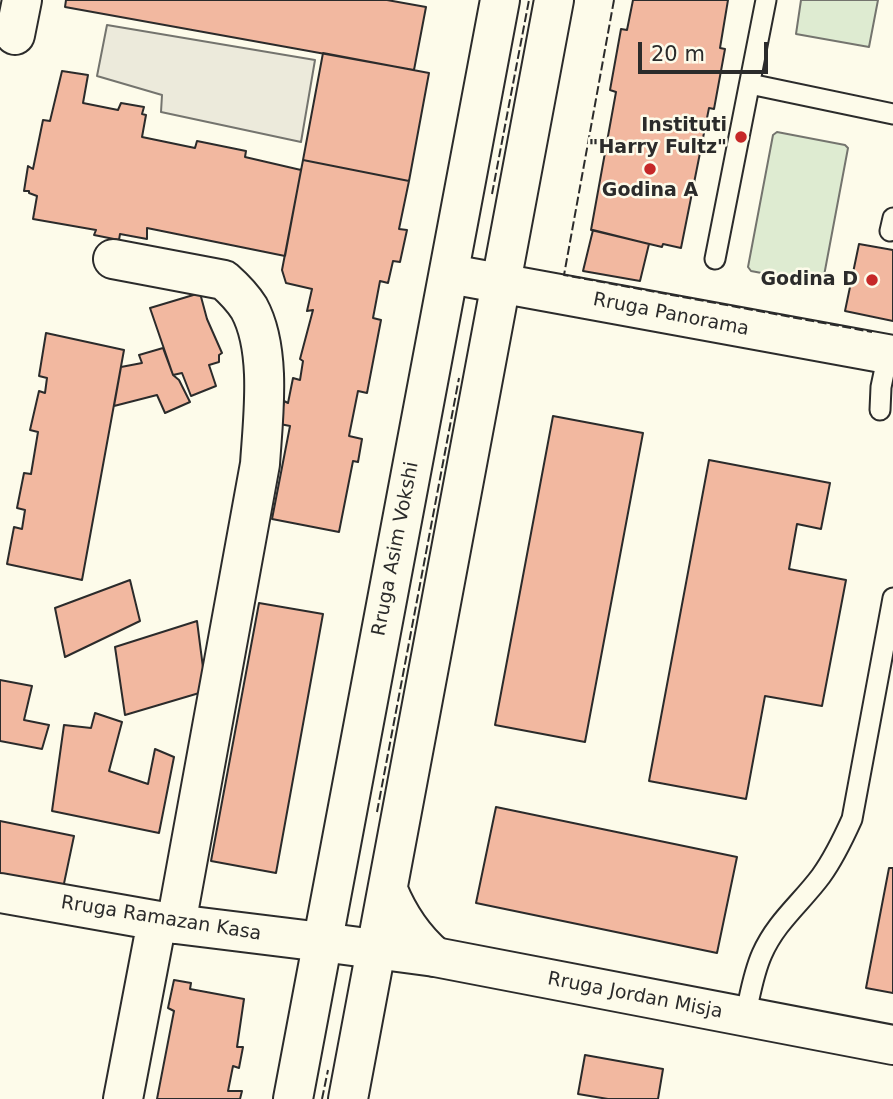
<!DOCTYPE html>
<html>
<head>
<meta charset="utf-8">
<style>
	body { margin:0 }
	#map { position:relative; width:893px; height:1099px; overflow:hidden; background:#fdfbea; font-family:"DejaVu Sans",sans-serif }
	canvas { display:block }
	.scale { position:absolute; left:638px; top:42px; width:130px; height:32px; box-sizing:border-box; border:4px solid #2b2b2b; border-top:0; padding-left:9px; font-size:21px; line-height:24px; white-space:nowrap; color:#2b2b2b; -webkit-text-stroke:5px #fdfbea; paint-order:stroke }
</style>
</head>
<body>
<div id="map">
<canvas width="893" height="1099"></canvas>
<div class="scale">20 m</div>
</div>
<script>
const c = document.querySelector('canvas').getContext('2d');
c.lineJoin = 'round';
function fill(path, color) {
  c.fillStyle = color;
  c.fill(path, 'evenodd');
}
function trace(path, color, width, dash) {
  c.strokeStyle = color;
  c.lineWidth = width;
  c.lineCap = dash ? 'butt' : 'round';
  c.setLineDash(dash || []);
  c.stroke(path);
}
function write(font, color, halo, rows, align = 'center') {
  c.font = font + ' "DejaVu Sans",sans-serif';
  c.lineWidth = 5;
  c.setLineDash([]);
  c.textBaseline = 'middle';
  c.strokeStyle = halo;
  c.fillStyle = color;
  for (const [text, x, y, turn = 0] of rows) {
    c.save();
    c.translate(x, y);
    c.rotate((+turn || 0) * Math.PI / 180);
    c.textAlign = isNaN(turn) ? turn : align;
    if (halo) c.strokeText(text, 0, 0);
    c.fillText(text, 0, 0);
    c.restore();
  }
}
const green = new Path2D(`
	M801 0H878L869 47 796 34Z
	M777 132 845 145 848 148 823 281 819 284 751 271 748 267 773 135Z`);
fill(green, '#deebd1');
trace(green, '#74746e', 2);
const parking = new Path2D(`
	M107 25 315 60 301 142 161 112 162 95 97 76Z`);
fill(parking, '#eceadb');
trace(parking, '#74746e', 2);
const building = new Path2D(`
	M66 0H387L426 7 414 70 65 7Z
	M633 0H728L720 48 725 49 714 109 709 108 681 248 663 244 662 247 591 230 616 92 610 90 621 29 627 30Z
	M323 53 429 73 409 181 303 160Z
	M62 71 88 75 83 103 118 110 121 103 144 107 142 114 146 115 142 137 195 148 197 141 246 151 245 157 301 170 285 256 147 228V239L120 234 119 240 94 235 96 230 33 219 37 196 29 193V191H24L28 166 33 169 43 120 50 121Z
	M303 160 409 181 399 229 407 230 400 262 393 261 388 283 380 281 373 318 381 320 367 393 358 391 349 436 362 439 358 462 353 461 339 532 272 519 290 426 280 424 284 401 288 403 293 378 300 380 303 361 300 359 313 310 307 311 312 289 286 283 282 270Z
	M593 230 649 244 640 281 583 271Z
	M859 244 893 250V321L845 311Z
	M200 293 207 319 222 353 219 355V362L209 365 216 386 191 396 182 373 173 375 150 308Z
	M46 333 124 350 82 580 7 564 14 527 22 529 25 510 17 508 24 473 31 474 38 432 30 430 39 391 45 393 47 378 39 376Z
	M163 348 173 375 179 380 190 402 165 413 157 395 114 406 121 367 142 363 139 355Z
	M553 416 643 433 585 742 495 725Z
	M709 460 830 483 821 529 797 524 789 569 846 580 822 706 765 696 746 799 649 781Z
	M130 580 140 621 65 657 55 608Z
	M259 603 323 614 276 873 211 861Z
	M197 621 206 691 125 715 115 647Z
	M0 680 32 686 24 720 49 725 42 749 0 741Z
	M95 713 122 722 109 771 148 784 155 749 174 757 159 833 52 811 64 725 91 728Z
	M496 807 737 857 717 953 476 903Z
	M0 821 74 836 62 893 0 880Z
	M889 868H893V993L866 988Z
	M174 980 191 983 190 989 244 999 237 1047H243L239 1068 233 1066 228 1091H242L240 1099H157L174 1011 168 1008Z
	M585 1055 663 1069 658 1099H608L578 1094Z`);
fill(building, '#f2b8a0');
trace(building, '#2b2b2b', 2);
const lane = new Path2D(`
	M750 84 893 114
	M890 231 893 218
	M715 259 766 0
	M880 410 881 387 888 354
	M745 1017C750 996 753 974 762 954 776 922 801 903 821 876 834 858 843 839 852 819L893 598`);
const street = new Path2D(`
	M15 35 22 0
	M113 259 224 280C233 288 242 297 249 308 272 350 263 418 260 464L176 924
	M450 274 893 355
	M0 893 176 924 322 942
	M123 1099 157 921`);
const secondary = new Path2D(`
	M322 942 435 957 893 1045`);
const primary = new Path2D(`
	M388 890C399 917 413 938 435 957
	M293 1099 500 0
	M348 1099 554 0`);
trace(lane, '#2b2b2b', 23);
trace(street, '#2b2b2b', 42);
trace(secondary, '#2b2b2b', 42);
trace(primary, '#2b2b2b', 42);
trace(lane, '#fdfbea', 19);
trace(street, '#fdfbea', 38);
trace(secondary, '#fdfbea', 38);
trace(primary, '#fdfbea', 38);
trace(new Path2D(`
	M614 0 564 275 872 332
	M492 194 529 0
	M377 812 459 378
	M322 1099 328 1070`), '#2b2b2b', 2, [9, 3.5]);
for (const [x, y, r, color] of [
	[741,137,7,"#c62828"],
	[650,169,7,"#c62828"],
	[872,280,7,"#c62828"]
]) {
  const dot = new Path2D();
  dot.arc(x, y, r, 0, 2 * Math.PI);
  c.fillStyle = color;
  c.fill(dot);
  trace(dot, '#fdfbea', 2.5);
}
write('bold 19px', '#2b2b2b', '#fdfbea', [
	["Instituti",727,126],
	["\"Harry Fultz\"",727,148],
	["Godina A",650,191,"center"],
	["Godina D",858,280]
], 'right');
write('19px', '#2b2b2b', '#fdfbea', [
	["Rruga Panorama",671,315,11],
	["Rruga Asim Vokshi",396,549,-79],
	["Rruga Ramazan Kasa",161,919,9],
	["Rruga Jordan Misja",635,996,11]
]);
</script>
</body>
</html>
